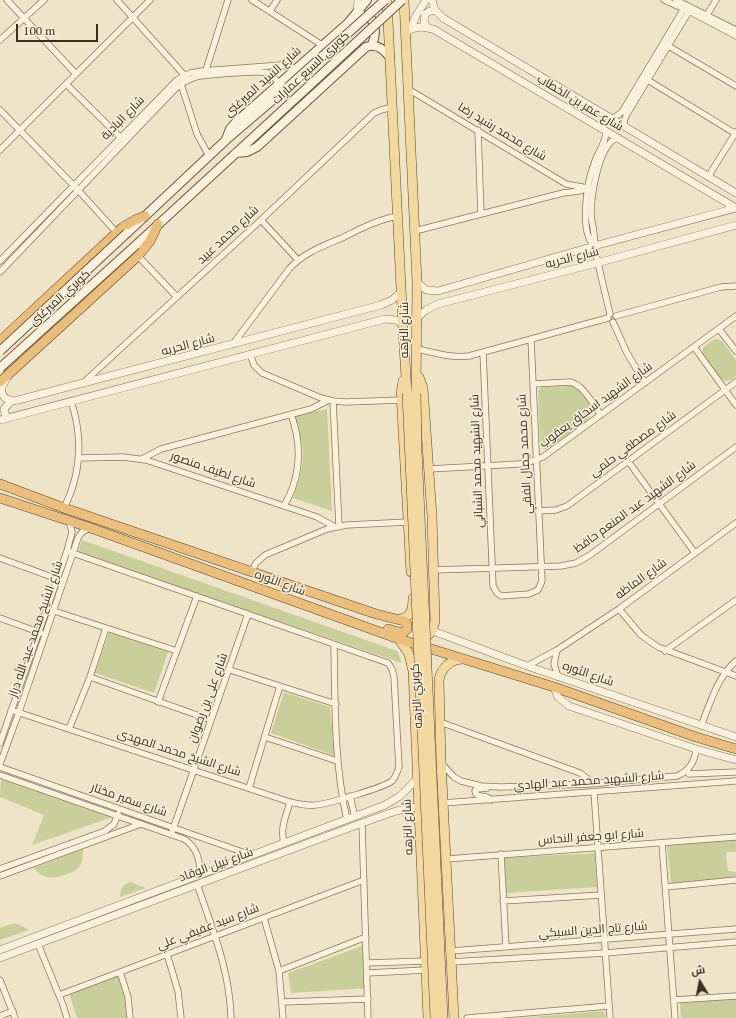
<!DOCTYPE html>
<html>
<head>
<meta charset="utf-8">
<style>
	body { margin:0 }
	#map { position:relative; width:736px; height:1018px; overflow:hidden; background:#f0e4c8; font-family:"PT Serif",Cairo,serif }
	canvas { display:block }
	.north { position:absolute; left:680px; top:962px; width:40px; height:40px; -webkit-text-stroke:3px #f7eed8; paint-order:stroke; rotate:350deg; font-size:11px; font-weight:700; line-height:16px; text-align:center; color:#3d2e20 }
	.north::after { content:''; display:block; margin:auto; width:14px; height:18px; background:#3d2e20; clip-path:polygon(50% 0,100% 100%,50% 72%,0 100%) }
	.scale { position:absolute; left:16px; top:24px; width:82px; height:18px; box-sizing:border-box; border:2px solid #3d2e20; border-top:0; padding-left:5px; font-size:12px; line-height:14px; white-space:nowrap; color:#3d2e20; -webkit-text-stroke:3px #f7eed8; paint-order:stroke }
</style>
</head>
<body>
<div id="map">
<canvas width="736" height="1018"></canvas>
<div class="north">ش</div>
<div class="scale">100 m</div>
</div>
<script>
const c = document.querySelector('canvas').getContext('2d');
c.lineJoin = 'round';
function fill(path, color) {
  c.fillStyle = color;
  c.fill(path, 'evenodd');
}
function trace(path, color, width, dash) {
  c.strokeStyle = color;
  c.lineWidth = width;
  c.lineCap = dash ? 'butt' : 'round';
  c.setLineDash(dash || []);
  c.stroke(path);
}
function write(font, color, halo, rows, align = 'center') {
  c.font = font + ' "PT Serif",Cairo,serif';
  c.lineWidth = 3;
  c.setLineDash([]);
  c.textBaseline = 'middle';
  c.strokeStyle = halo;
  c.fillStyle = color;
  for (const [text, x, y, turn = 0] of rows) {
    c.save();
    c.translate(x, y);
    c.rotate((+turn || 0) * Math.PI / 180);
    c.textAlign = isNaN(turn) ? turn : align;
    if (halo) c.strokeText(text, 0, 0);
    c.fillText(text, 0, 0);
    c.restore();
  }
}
fill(new Path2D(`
	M717 339 722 341 736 360V376C731 380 727 383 720 379L702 354 703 348 713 340Z
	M571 386C580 388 591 403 591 412 591 415 589 418 587 421L552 448 548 450 543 449 540 444 538 391 542 387Z
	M327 409 332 511 293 498C306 464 306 449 294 415Z
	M82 540 397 651 402 663 78 553Z
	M109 632 168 652 154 693 95 673Z
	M284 692 330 707 335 756 271 733Z
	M1 778 112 817 32 845 44 815 0 797Z
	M736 839V852H727L726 854 728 871 736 872V878L671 884 667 846Z
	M83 849C83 855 83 862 79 867 73 874 55 879 46 877 41 875 37 872 34 868Z
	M595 853 597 887 505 893 503 858Z
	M130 882 146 888 120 897C120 889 122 885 130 882Z
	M11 924H18L29 930 0 940V928Z
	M367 944 370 988 291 993 288 973Z
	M124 974 130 998 132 1018H77L69 993Z
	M736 999V1018H681L680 1003Z
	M604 1011 605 1018H520Z`), '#c9cf9b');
const minor = new Path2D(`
	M7 0 76 74
	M117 0 186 77
	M252 0 322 45
	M664 0 689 11 736 36
	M676 0 736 30
	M270 11 277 0
	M707 15 716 0
	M0 40 44 0
	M665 44 736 86
	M206 70 228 0
	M646 79 736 134
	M66 84 120 137
	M181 84 197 134 209 156
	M408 89 566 184 593 189
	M0 110 78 190 117 233
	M612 119 622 112 686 5
	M625 127 624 121 627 114 691 8
	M478 130 481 214
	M0 150 150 0
	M708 177 736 132
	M261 220 298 260
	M415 231 563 193 580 191 587 188
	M594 246C579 231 587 182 594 164 597 153 606 143 606 132
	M138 256 177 297
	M0 261 177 80 190 73 202 71 281 65 296 68
	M0 272 174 90C180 84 187 80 196 77 206 75 259 70 268 73 273 75 276 79 278 84
	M610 314 594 246C596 236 592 225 591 215 591 197 598 145 617 138
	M616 316 721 287 736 286
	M613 322 627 353 645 383
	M719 329 736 351
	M233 344 289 269C303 253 323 246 342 238 360 229 377 220 397 216
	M694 347 736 405
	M417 349C435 353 451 358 469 356L608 318
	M483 352 493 586 497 593 501 596 529 594 538 590 542 581 531 339
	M250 354 254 365 262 373 321 398 333 401 346 402 401 400
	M84 382 261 220 374 113 381 110 392 107
	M533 384 570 382C584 385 593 405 601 415
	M333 401 339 526
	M78 458 123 457 146 460 317 517 335 527
	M142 459 161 449 311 409 329 400
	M628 461 695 553
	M429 469 519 464 532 461 543 457 736 316
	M284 506C301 477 302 445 291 414
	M64 508C81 474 83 437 71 401
	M538 511 556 510 567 506 736 382
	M0 558 60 580
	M434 570 561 566 576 563 590 555 736 447
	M252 571 256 563 265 555 327 529 347 525 408 522
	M619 609 641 635 658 647 736 676
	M54 611 177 651
	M0 618 41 633
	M334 645C335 703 334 764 347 820
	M557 650 554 664 558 677
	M665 651 736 600
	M527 666 557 650 619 609 736 523
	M230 670 336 704
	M90 677 211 720
	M158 702 197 596
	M11 710 290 802C299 804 306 806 315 805 325 805 385 787 392 781 396 777 397 772 399 767L394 677 392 669 388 663 67 551
	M440 722 580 773 588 779 590 784
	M701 726C710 704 717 677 736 661
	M69 729 90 677 106 628
	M265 737 337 761
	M0 743 67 551 72 532 69 521
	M441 763 454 777 461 781 481 786 501 787 590 784 677 776C689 771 695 762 696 749
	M0 764 19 712 78 538 82 532 90 528
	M0 767 251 855
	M687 770 689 774 736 772
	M0 775 184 839C198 848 199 860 201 874
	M249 788 280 686
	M487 788 477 789 475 791 476 794C480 798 486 794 491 800
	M594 792 610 1018
	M350 796 355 817
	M443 803 736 781
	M362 823 368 1018
	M171 835 248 614
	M284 843C280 828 286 816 290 802
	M662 843 675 1018
	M501 854 506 947
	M447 859 736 837
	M0 869 105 831 114 824 118 814
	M0 876 141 824
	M197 884C212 928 230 971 231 1018
	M666 887 736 880
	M503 901 601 895
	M264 918 279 971 283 1018
	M38 944 63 1005 67 1018
	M451 951 736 929
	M167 954 178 991 181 1018
	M451 962 605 953 736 942
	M367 963 425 961
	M279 971 366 937
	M120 972 128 997 130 1018
	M367 973 426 970
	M0 980 15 1018
	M59 995 364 880
	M674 1000 736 996
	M283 1002 368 999
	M0 1016 13 1011
	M467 1018 609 1006`);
const tertiary = new Path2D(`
	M432 0 435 10 443 18 736 193
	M357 14 358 0
	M427 27 424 22 425 14 430 11 435 10
	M410 29 421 27 433 29 736 208
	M410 30 416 16 426 0
	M417 282 426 290 438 291 594 246 736 208
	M417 318 426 310 438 304 597 263 736 225
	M7 378C5 381 3 384 2 387 0 399 10 402 18 400L381 305 392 300 401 292
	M8 418 5 414 4 409 11 401
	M0 420 385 319 396 320 403 325
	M433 631 527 666 736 737
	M554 687 558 697 569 706 696 749 736 760
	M0 950 385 805 400 796 418 778
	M0 958 362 823 396 811 423 806`);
const secondary = new Path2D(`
	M360 15C377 15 377 33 372 45
	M226 139 230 129 237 121 348 23 367 0
	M236 153 247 152 257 147 366 47C376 43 384 49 390 58
	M127 233 226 140 288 87
	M136 245 297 97`);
const primary = new Path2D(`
	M387 0 403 329 407 393
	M404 0 417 282 416 393
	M419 377 423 388 432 516 435 621C433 630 430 637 420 640
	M403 381 401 393 411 572
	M399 619C411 618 413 609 413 598
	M399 639 409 654 413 671 428 1018
	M454 1018 441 762 439 680C441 668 450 660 462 659`);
const trunk = new Path2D(`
	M0 341 123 227 135 220 145 216
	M0 382 138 256 150 241 158 224
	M0 484 64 508 376 614 404 621 407 624V629L403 633 388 629
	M0 498 91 528 399 639 554 687 696 737 736 749`);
trace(minor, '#8d765c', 7);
trace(tertiary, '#8d765c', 8);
trace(secondary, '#6f573f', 10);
trace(primary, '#5b4430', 10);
trace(trunk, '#5b4430', 10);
trace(minor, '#faf1dc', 5.5);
trace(tertiary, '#faf1dc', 7);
trace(secondary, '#faf1dc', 8);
trace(primary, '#f3d9a0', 9);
trace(trunk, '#eabe7c', 9);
const secondaryBridge = new Path2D(`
	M288 87 385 0
	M297 97 402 0
	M0 351 127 233
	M0 368 136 245`);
const primaryBridge = new Path2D(`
	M407 393 435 1018
	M416 393 417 450 443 1018`);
trace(secondaryBridge, '#6f573f', 10, []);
trace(primaryBridge, '#5b4430', 10, []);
trace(secondaryBridge, '#faf1dc', 8);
trace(primaryBridge, '#f3d9a0', 9);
write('12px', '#3d2e20', '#f7eed8', [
	["كوبرى السبع عمارات",311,68,-43],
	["شارع السيد الميرغنى",263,82,-42],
	["شارع عمر بن الخطاب",580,103,31],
	["شارع البادية",123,118,-46],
	["شارع محمد رشيد رضا",502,132,31],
	["شارع محمد عبيد",228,235,-43],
	["شارع الحريه",572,258,-14],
	["كوبري الميرغنى",60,298,-42],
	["شارع النزهه",405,330,-90],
	["شارع الحريه",188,345,-15],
	["شارع الشهيد اسحاق يعقوب",596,405,-36],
	["شارع مصطفي حلمي",633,444,-36],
	["شارع محمد جمال الفقي",525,454,-93],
	["شارع الشهيد محمد الشباني",477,461,-92],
	["شارع لطيف منصور",213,470,19],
	["شارع الشهيد عبد المنعم حافظ",635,507,-36],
	["شارع الماظه",641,579,-36],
	["شارع الثوره",280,583,20],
	["شارع الشيخ محمد عبد الله دراز",36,629,-71],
	["شارع الثوره",588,674,19],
	["كوبري النزهه",417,696,-93],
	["شارع على بن رضوان",208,698,-70],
	["شارع الشيخ محمد المهدى",179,753,18],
	["شارع الشهيد محمد عبد الهادي",589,781,-4],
	["شارع سمير مختار",129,800,19],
	["شارع النزهه",408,827,-92],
	["شارع ابو جعفر النحاس",591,837,-4],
	["شارع نبيل الوقاد",216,865,-20],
	["شارع سيد عفيفي علي",208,927,-21],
	["شارع تاج الدين السبكي",593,930,-4]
]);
</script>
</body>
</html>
